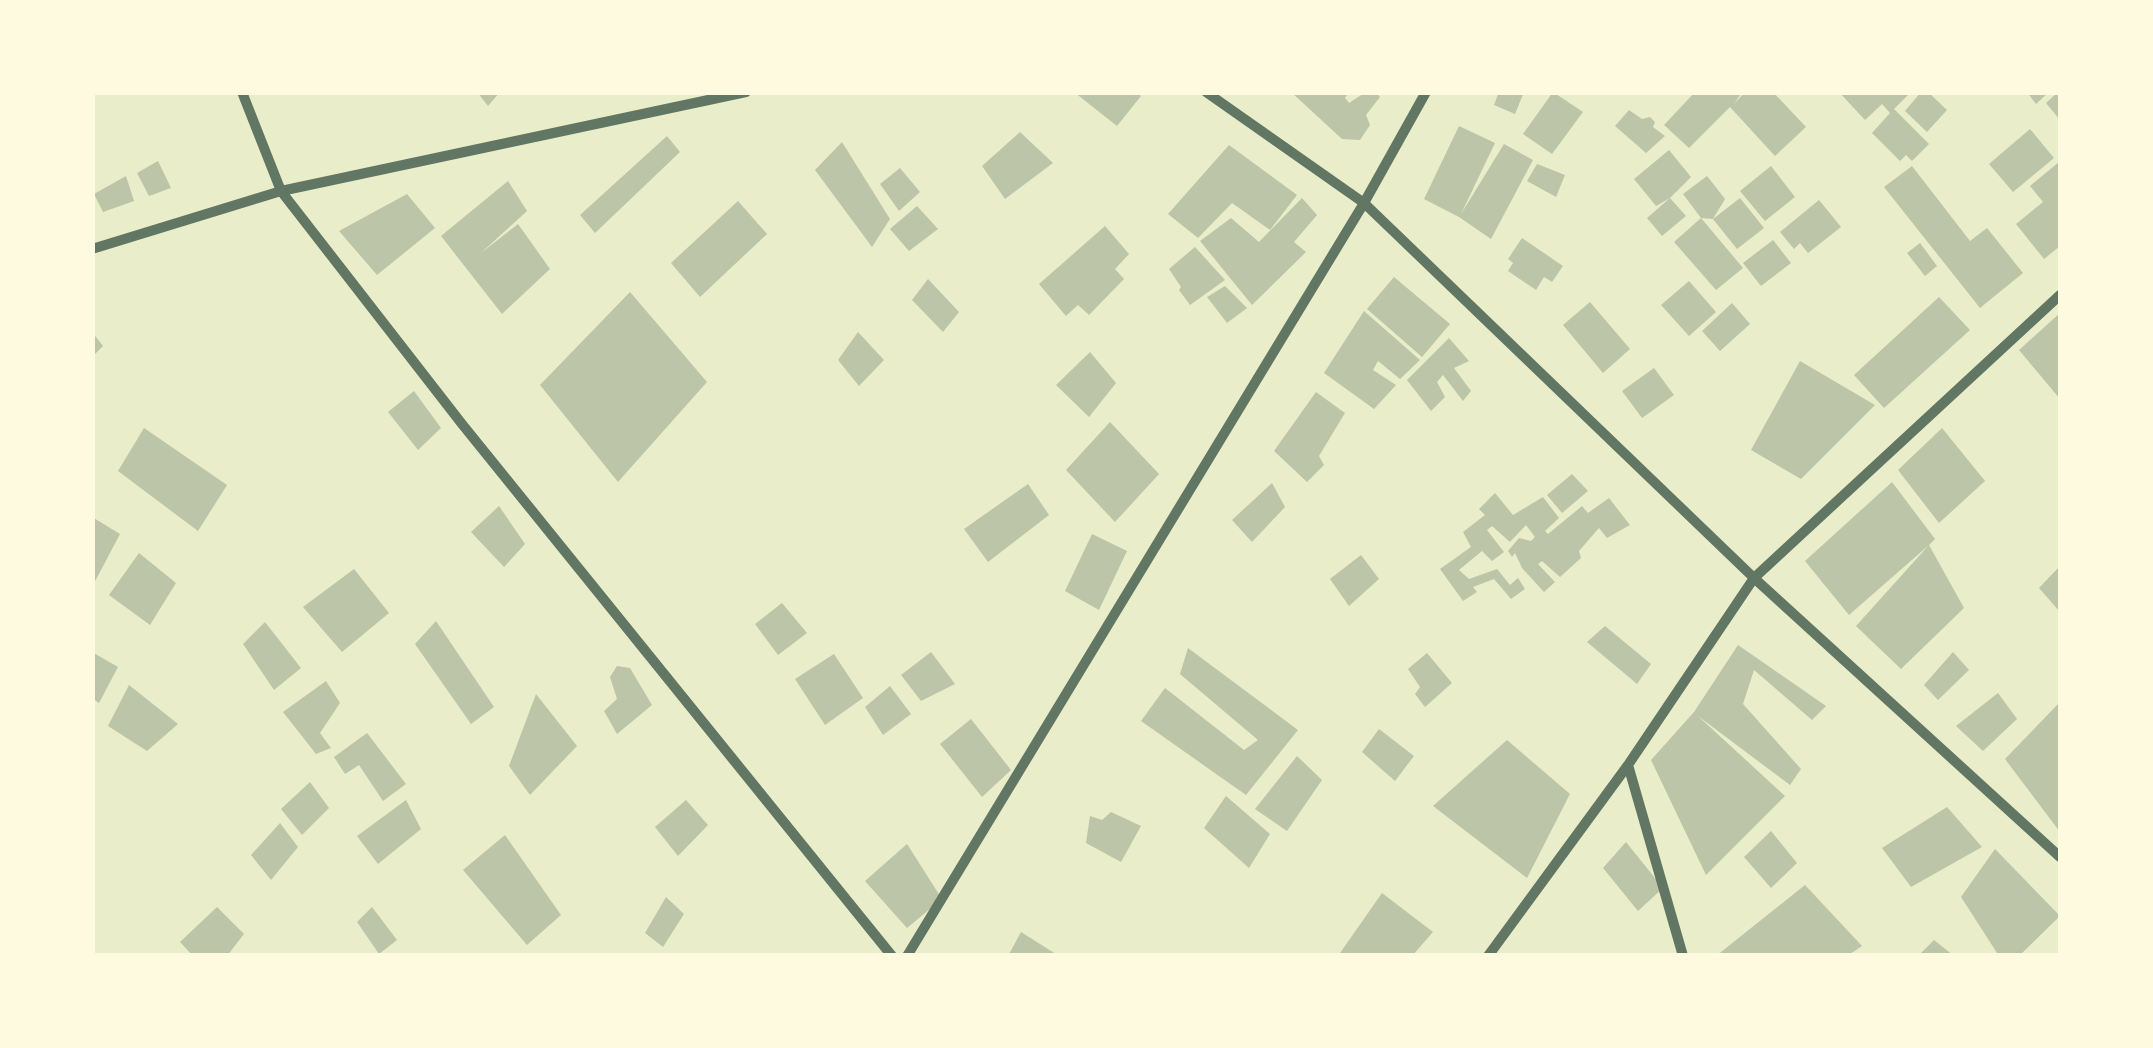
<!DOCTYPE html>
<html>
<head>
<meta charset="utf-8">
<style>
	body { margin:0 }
	#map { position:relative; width:2153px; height:1048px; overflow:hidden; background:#e9edc9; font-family:"Public Sans",sans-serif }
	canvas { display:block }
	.frame { position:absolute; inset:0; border:95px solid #fefae0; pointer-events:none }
</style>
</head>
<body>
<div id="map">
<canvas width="2153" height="1048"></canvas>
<div class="frame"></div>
</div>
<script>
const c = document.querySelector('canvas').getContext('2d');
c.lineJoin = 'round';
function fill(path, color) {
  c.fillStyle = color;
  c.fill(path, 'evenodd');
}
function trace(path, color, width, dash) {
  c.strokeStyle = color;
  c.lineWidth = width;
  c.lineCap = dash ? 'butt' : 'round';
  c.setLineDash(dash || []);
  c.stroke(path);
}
fill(new Path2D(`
	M477 92H500L488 106Z
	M1074 92H1136L1141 96 1117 126Z
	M1291 92H1349L1345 98 1349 103 1366 92H1376L1380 97 1366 115 1370 125 1360 140 1342 139Z
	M1499 92H1524L1515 114 1494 105Z
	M1553 92 1583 112 1552 154 1523 134Z
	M1695 92H1742L1734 104 1745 92H1773L1806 127 1775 156 1730 107 1689 148 1664 125Z
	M1839 92H1911L1894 109 1929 144 1912 161 1906 155 1900 161 1872 133 1890 113 1882 104 1865 120Z
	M1921 92H1928L1947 110 1927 132 1905 111Z
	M2027 92H2049L2036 104Z
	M2058 92H2060V120L2046 103Z
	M1629 110 1642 119 1650 117 1655 122 1653 127 1665 136 1646 153 1615 126Z
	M1459 126 1495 143 1461 214 1504 144 1533 160 1491 239 1459 217 1424 199Z
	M2030 129 2054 158 2013 192 1989 164Z
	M1020 132 1053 163 1005 199 982 166Z
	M667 136 680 152 595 233 580 215Z
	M842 142 890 219 872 247 815 170Z
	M1229 145 1297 195 1270 230 1232 203 1198 238 1168 214Z
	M1669 150 1691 177 1670 198 1656 206 1634 179Z
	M158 161 171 188 149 196 137 173Z
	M2059 162 2060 164V246L2044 259 2016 224 2043 202 2030 186Z
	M1537 164 1565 175 1556 197 1527 181Z
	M1771 166 1795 197 1765 221 1740 191Z
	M1912 166 1970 241 1987 228 2023 273 1980 308 1884 187Z
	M900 168 920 192 899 211 880 184Z
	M126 176 134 201 103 212 94 194Z
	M1707 176 1725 199 1713 219 1701 218 1683 194Z
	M508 181 527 211 481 253 518 224 550 269 502 314 441 236Z
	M407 194 435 228 377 275 339 231Z
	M1302 198 1317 215 1294 242 1306 252 1252 305 1200 241 1231 218 1259 242Z
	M1670 198 1686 216 1662 236 1647 218Z
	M1740 198 1764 228 1737 249 1713 219Z
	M1819 200 1841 227 1808 253 1800 243 1794 249 1780 232Z
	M738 201 767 234 700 297 671 263Z
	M917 206 938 229 909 251 890 229Z
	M1701 218 1743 268 1716 290 1674 242Z
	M1105 226 1129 254 1115 269 1124 279 1089 315 1078 305 1066 316 1039 284Z
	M1522 238 1563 266 1552 282 1544 277 1536 290 1508 271 1513 263 1508 259Z
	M1773 240 1791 263 1761 286 1743 263Z
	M1920 243 1937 266 1925 276 1907 253Z
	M1195 247 1225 280 1190 305 1179 290 1181 287 1169 269Z
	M1394 277 1450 324 1422 357 1367 309Z
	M928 279 959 312 943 332 912 300Z
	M1689 281 1716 312 1689 336 1661 305Z
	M1225 286 1247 308 1227 323 1207 297Z
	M630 292 707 382 618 482 540 385Z
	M1939 297 1970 330 1884 408 1854 375Z
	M1590 302 1630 349 1603 373 1563 325Z
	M1732 303 1750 324 1720 351 1702 331Z
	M1364 311 1420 360 1400 379 1378 361 1373 370 1396 385 1374 409 1324 373Z
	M2060 313V399L2019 350Z
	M92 332 103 346 92 357Z
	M858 332 884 360 859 386 838 360Z
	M1449 338 1469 361 1454 368 1471 391 1463 401 1443 375 1437 382 1445 397 1431 411 1407 380Z
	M1090 352 1116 383 1089 417 1056 385Z
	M1800 361 1875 405 1801 479 1751 450Z
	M1654 368 1674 395 1642 418 1622 391Z
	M414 391 441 428 418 450 388 412Z
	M1316 392 1345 413 1319 456 1324 465 1307 482 1274 451Z
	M1110 422 1159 474 1115 522 1066 470Z
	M144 428 227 485 198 531 118 471Z
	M1942 428 1985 481 1939 523 1898 470Z
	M1572 474 1588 491 1562 513 1547 495Z
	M1892 482 1935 539 1929 545 1964 608 1901 669 1856 626 1929 545 1849 615 1805 561Z
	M1272 483 1285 507 1252 542 1232 520Z
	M1028 484 1049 515 988 562 964 529Z
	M1495 493 1513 515 1543 497 1559 518 1545 531 1548 534 1582 506 1588 513 1609 498 1630 525 1607 538 1599 528 1579 551 1581 558 1560 577 1542 561 1538 564 1555 582 1544 592 1522 568 1515 553 1512 557 1508 551 1519 538 1531 541 1535 537 1526 525 1510 542 1492 526 1487 530 1504 552 1492 561 1482 551 1459 570 1469 579 1497 569 1510 585 1518 578 1525 589 1511 599 1494 579 1473 587 1477 592 1463 601 1440 569 1471 547 1463 532 1485 515 1479 509Z
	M499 506 525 544 504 567 471 532Z
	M92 517 120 534 92 587Z
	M1092 534 1127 551 1099 610 1065 591Z
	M139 553 176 583 150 625 109 595Z
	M1361 555 1379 579 1349 606 1330 579Z
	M2060 566V612L2039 588Z
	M354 569 389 613 342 652 303 607Z
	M782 603 807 633 778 655 755 624Z
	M436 621 494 707 471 724 415 644Z
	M265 622 301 668 274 690 243 644Z
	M1605 626 1651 664 1637 684 1587 642Z
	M1738 645 1826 706 1812 720 1754 670 1743 704 1801 769 1790 785 1698 716 1785 796 1706 875 1651 760 1694 712Z
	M1188 648 1298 730 1246 795 1141 721 1165 688 1244 750 1258 740 1180 674Z
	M92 652 118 667 99 703 92 698Z
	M931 652 955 684 921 701 901 675Z
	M1953 652 1969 670 1938 700 1924 685Z
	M1427 653 1452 683 1425 707 1415 694 1420 687 1408 669Z
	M834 654 863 698 825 725 795 679Z
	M617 666 630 668 652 705 617 734 604 711 617 699 610 677Z
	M326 681 340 703 320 733 331 748 316 754 283 712Z
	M129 685 178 724 147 751 108 726Z
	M890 686 911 714 883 735 865 707Z
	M1998 693 2017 719 1983 751 1956 726Z
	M536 694 577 746 530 795 509 766Z
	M2060 702V832L2005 759Z
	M971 719 1011 770 982 797 940 744Z
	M1379 729 1414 756 1395 781 1362 752Z
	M367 733 406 784 383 801 359 765 345 774 334 757Z
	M1507 740 1570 794 1527 878 1433 806Z
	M1297 756 1322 780 1287 831 1255 809Z
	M310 782 329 808 302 835 281 809Z
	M1226 796 1270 834 1249 868 1204 828Z
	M406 800 421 829 378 864 357 836Z
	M686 800 708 825 678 856 655 827Z
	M1947 807 1982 847 1911 887 1882 848Z
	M1111 812 1141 826 1121 862 1086 843 1090 816 1102 820Z
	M280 823 298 847 271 880 251 855Z
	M1771 831 1797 863 1771 888 1744 857Z
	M505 835 561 915 527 945 463 870Z
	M1626 842 1663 888 1638 911 1603 868Z
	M907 844 942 899 907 928 865 881Z
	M1995 849 2060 916 2019 956H1999L1961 897Z
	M1805 885 1862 946 1847 956H1716Z
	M1382 893 1433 932 1412 956H1338Z
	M666 897 684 914 663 947 645 933Z
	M217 907 244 934 227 956H193L180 942Z
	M372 907 397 940 379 954 357 922Z
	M1021 932 1059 956H1008Z
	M1934 940 1954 956H1918Z`), '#bcc5a7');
trace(new Path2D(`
	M242 92 281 191 462 424 892 956
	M1206 92 1364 203 1754 578 2060 857
	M92 249 281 191 746 92
	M1628 765 1683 956
	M907 956 1364 203 1426 92
	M1488 956 1628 765 1754 578 2060 295`), '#617663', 10);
</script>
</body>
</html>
